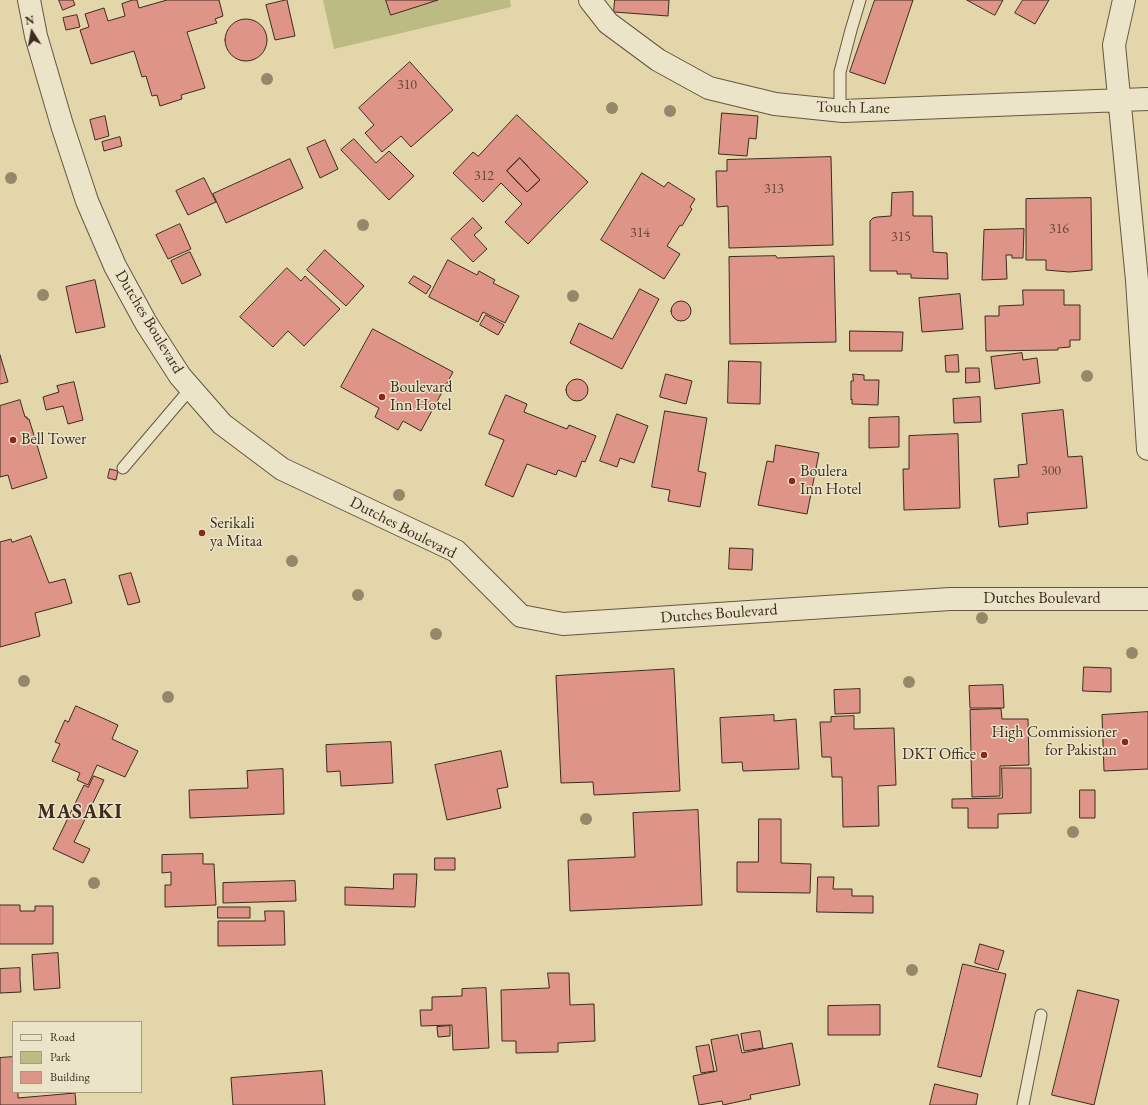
<!DOCTYPE html>
<html>
<head>
<meta charset="utf-8">
<style>
	body { margin:0 }
	#map { position:relative; width:1148px; height:1105px; overflow:hidden; background:#e2d6aa; font-family:"EB Garamond",serif }
	canvas { display:block }
	.legend { position:absolute; left:12px; top:1021px; width:130px; height:72px; box-sizing:border-box; background:#ece4c8; border:1px solid #a69a84; margin:0; padding:5px 7px; list-style:none; font-size:12px; color:#3c2b1e }
	.legend li { display:flex; align-items:center; gap:8px; height:20px }
	.legend b { width:20px; border:1px solid #a69a84 }
	.north { position:absolute; left:12px; top:12px; width:40px; height:40px; -webkit-text-stroke:3px #ece4c8; paint-order:stroke; rotate:349deg; font-size:11px; font-weight:700; line-height:16px; text-align:center; color:#3c2b1e }
	.north::after { content:''; display:block; margin:auto; width:14px; height:18px; background:#3c2b1e; clip-path:polygon(50% 0,100% 100%,50% 72%,0 100%) }
</style>
</head>
<body>
<div id="map">
<canvas width="1148" height="1105"></canvas>
<ul class="legend">
<li><b style="height:5px;background:#ece4c8"></b>Road</li>
<li><b style="height:11px;background:#bcbb83"></b>Park</li>
<li><b style="height:11px;background:#de9588"></b>Building</li>
</ul>
<div class="north">N</div>
</div>
<script>
const c = document.querySelector('canvas').getContext('2d');
c.lineJoin = 'round';
function fill(path, color) {
  c.fillStyle = color;
  c.fill(path, 'evenodd');
}
function trace(path, color, width, dash) {
  c.strokeStyle = color;
  c.lineWidth = width;
  c.lineCap = dash ? 'butt' : 'round';
  c.setLineDash(dash || []);
  c.stroke(path);
}
function write(font, color, halo, rows, align = 'center') {
  c.font = font + ' "EB Garamond",serif';
  c.lineWidth = 3;
  c.setLineDash([]);
  c.textBaseline = 'middle';
  c.strokeStyle = halo;
  c.fillStyle = color;
  for (const [text, x, y, turn = 0] of rows) {
    c.save();
    c.translate(x, y);
    c.rotate((+turn || 0) * Math.PI / 180);
    c.textAlign = isNaN(turn) ? turn : align;
    if (halo) c.strokeText(text, 0, 0);
    c.fillText(text, 0, 0);
    c.restore();
  }
}
fill(new Path2D(`
	M323 0H510L511 7 334 49Z`), '#bcbb83');
const building = new Path2D(`
	M59 0H73L75 5 63 10Z
	M133 0H137L139 8 167 0H219L223 16 215 19 217 23 187 32 205 88 181 95 182 99 160 106 157 95 152 96 146 76 142 77 134 51 91 64 80 30 89 27 85 14 104 8 108 21 125 16 122 4Z
	M287 0 295 36 275 40 266 5Z
	M386 0H438L391 15Z
	M615 0H669L668 16 614 12Z
	M875 0H913L885 84 850 72Z
	M967 0H1003L995 15Z
	M1023 0H1049L1035 24 1015 13Z
	M77 15 80 27 66 30 63 18Z
	M225 40a21 21 0 1 1 42 0a21 21 0 1 1-42 0Z
	M410 62 453 110 411 147 401 136 382 152 365 133 374 125 359 108Z
	M722 113 758 116 756 139 749 138 747 156 719 154Z
	M517 115 588 182 528 244 505 222 522 204 501 183 483 202 453 173 473 152 478 156ZM520 158 540 180 527 192 507 171Z
	M105 116 109 136 95 140 90 120Z
	M120 137 122 146 104 151 102 142Z
	M354 139 376 163 389 151 414 176 389 200 341 150Z
	M325 140 338 169 320 178 307 148Z
	M831 157 833 245 729 248 728 206 717 207 716 171H727V160Z
	M520 158 540 180 527 192 507 171Z
	M290 159 303 188 226 223 213 194Z
	M642 173 664 187 668 182 695 199 690 207 692 209 682 226 680 225 667 246 680 254 664 279 601 240Z
	M204 178 216 202 188 215 176 191Z
	M913 192V216H932L933 252 947 253 948 279 911 278V274H897V271H870V221L873 218 877 217 891 216 892 193Z
	M1091 198 1092 270 1069 272 1046 270V260H1026V199Z
	M473 218 482 228 474 235 487 249 473 262 451 239Z
	M180 224 191 249 168 259 156 235Z
	M1024 229 1023 258H1012V255H1006L1007 279 982 280 984 230Z
	M325 250 364 286 346 306 307 270Z
	M190 252 201 275 182 284 171 261Z
	M776 256 777 258 834 256 836 342 730 344 729 257Z
	M448 260 477 275 479 271 495 280 493 283 519 296 505 323 483 312 478 322 429 297Z
	M287 268 301 281 305 276 340 309 304 346 288 331 273 347 240 317Z
	M414 276 431 286 426 294 409 283Z
	M95 280 105 327 76 333 66 287Z
	M640 289 659 299 622 369 570 343 579 323 612 339Z
	M1023 290H1064V305H1080V340H1070V347L1058 348V350L986 351 985 316H999V306L1023 305Z
	M960 294 963 329 922 332 919 298Z
	M671 311a10 10 0 1 1 20 0a10 10 0 1 1-20 0Z
	M486 315 504 325 498 335 480 325Z
	M373 329 453 372 421 431 403 421 398 430 375 417 379 408 341 387Z
	M850 331 903 332 902 351H850Z
	M1022 353 1023 360 1037 358 1040 383 995 389 991 357Z
	M0 355 8 382 0 384Z
	M958 355 959 372H946L945 356Z
	M729 361 761 362 760 404 728 403Z
	M966 368H979L980 382 966 383Z
	M666 374 692 381 686 404 660 397Z
	M853 374 864 375V380H879L878 405 852 404V399L851 400V381H853Z
	M566 390a11 11 0 1 1 22 0a11 11 0 1 1-22 0Z
	M74 382 83 420 68 424 63 406 46 410 43 397 59 392 57 386Z
	M506 395 527 404 524 412 567 429 569 425 596 436 585 462 582 461 576 477 558 470 556 475 527 464 513 497 485 485 504 440 489 434Z
	M980 397 981 422 954 423 953 399Z
	M20 400 25 417H27V419H29L47 478 12 489 8 475 0 477V406Z
	M1063 410 1068 457 1082 456 1087 508 1027 513 1028 524 999 527 994 479 1019 477 1018 465 1027 464 1022 414Z
	M665 411 707 418 698 471 706 473 700 507 668 501 670 490 652 487Z
	M617 414 648 426 634 463 620 458 617 467 600 461Z
	M899 417V447L869 448V418Z
	M958 434 960 508 904 510 903 469H909V436Z
	M776 445 819 453 807 514 758 505 767 461 773 462Z
	M110 469 118 471 116 480 108 478Z
	M31 536 49 583 65 579 72 603 35 613 40 636 0 647V542L11 539 12 542Z
	M730 548 753 549 752 570 729 569Z
	M131 573 140 602 128 605 119 576Z
	M1084 667 1111 668V692L1083 691Z
	M674 669 680 791 594 795 593 782 561 783 556 676Z
	M1003 685 1004 708H970L969 686Z
	M860 689V713L835 714 834 690Z
	M76 706 118 725 112 739 138 751 125 777 97 765 88 785 77 780 80 773 52 761 60 744 55 742 65 720 68 722Z
	M1001 709 1002 719H1028L1029 765 1000 766V796L972 797 970 710Z
	M1148 712V769L1104 771 1102 715Z
	M774 715V721L796 719 799 769 743 771 742 762 722 763 720 718Z
	M854 716V729L894 728 896 785 878 786 879 826 843 827 842 777H832L831 757H822L820 722H831V717Z
	M391 742 393 783 341 786 340 771 327 772 326 745Z
	M501 751 508 787 497 789 501 808 447 820 435 765Z
	M1002 768H1031V813L998 814V828H968V808H952V799L1002 798Z
	M283 769 284 814 190 818 189 790 248 788 247 771Z
	M94 776 104 780 74 842 90 849 83 863 53 849 84 785 88 787Z
	M1080 790H1095V818H1080Z
	M698 810 702 905 570 911 568 860 635 857 633 813Z
	M759 819H781V863L811 864 810 893 737 892V862H758Z
	M203 854V864H214L216 905 165 907V885H171V872L162 873V855Z
	M435 858H455V870H435Z
	M394 874H417L415 907 345 905V887L393 889Z
	M818 877H834L833 889H852V896H873V913L817 912Z
	M295 881 296 901 223 903V883Z
	M0 905H20V911H35V906H53V944H0Z
	M218 907H250V918H218Z
	M265 911H284L285 945 218 946V921H265Z
	M980 944 1004 951 998 970 975 963Z
	M58 953 60 988 34 990 32 955Z
	M963 964 1006 974 981 1077 938 1067Z
	M20 968V980L21 992 0 993V969Z
	M548 973H569L570 1005 594 1004 595 1041 558 1043V1052L516 1053V1041H502L501 990 549 988Z
	M486 988 489 1048 453 1050 452 1025 421 1026 420 1010H432V997L462 996V989Z
	M1078 990 1119 1000 1094 1105 1052 1095Z
	M880 1005V1035H828V1006Z
	M450 1026V1036L438 1037 437 1027Z
	M760 1031 763 1048 744 1051 741 1034Z
	M738 1035 742 1053 792 1043 800 1085 750 1095 751 1099 723 1105 722 1101 699 1105 693 1076 717 1071 711 1040Z
	M709 1045 714 1071 701 1073 696 1047Z
	M13 1057V1092H18V1098L75 1093 76 1105H0V1058Z
	M322 1071 325 1105H233L231 1078Z
	M935 1084 978 1094 976 1105H930Z`);
fill(building, '#de9588');
trace(building, '#3c2b1e', 1);
const lane = new Path2D(`
	M840 111V72L851 30 860 0
	M123 468 191 388
	M1023 1105 1041 1015`);
const street = new Path2D(`
	M29 0 36 36 62 125 87 201 115 266 146 323 180 376 222 424 282 469 456 551 521 616 563 624 950 599H1148
	M590 0 608 23 658 60 709 88 775 104 843 111 1148 99
	M1124 0 1114 45 1137 280 1148 449`);
trace(lane, '#665641', 13);
trace(street, '#665641', 24);
trace(lane, '#ece4c8', 11);
trace(street, '#ece4c8', 22);
c.fillStyle = '#958868';
for (const [x, y] of [
	[267,79],
	[612,108],
	[670,111],
	[11,178],
	[363,225],
	[43,295],
	[573,296],
	[1087,376],
	[399,495],
	[292,561],
	[358,595],
	[982,618],
	[436,634],
	[1132,653],
	[24,681],
	[909,682],
	[168,697],
	[586,819],
	[1073,832],
	[94,883],
	[912,970]
]) {
  c.beginPath();
  c.arc(x, y, 6, 0, 2 * Math.PI);
  c.fill();
}
for (const [x, y, r, color] of [
	[382,397,4,"#8f2418"],
	[13,440,4,"#8f2418"],
	[792,481,4,"#8f2418"],
	[202,533,4,"#8f2418"],
	[1125,742,4,"#8f2418"],
	[984,755,4,"#8f2418"]
]) {
  const dot = new Path2D();
  dot.arc(x, y, r, 0, 2 * Math.PI);
  c.fillStyle = color;
  c.fill(dot);
  trace(dot, '#ece4c8', 1.5);
}
write('14px', '#644638', null, [
	["310",407,85],
	["312",484,176],
	["313",774,189],
	["316",1059,229],
	["314",640,233],
	["315",901,237],
	["300",1051,471]
]);
write('16px', '#3c2b1e', '#ece4c8', [
	["Touch Lane",853,108,1],
	["Dutches Boulevard",149,322,59],
	["Dutches Boulevard",403,528,27],
	["Dutches Boulevard",1042,599],
	["Dutches Boulevard",719,614,-4]
]);
write('16px', '#3c2b1e', '#ece4c8', [
	["Boulevard",390,388],
	["Inn Hotel",390,406],
	["Bell Tower",21,440],
	["Boulera",800,472],
	["Inn Hotel",800,490],
	["Serikali",210,524],
	["ya Mitaa",210,542],
	["High Commissioner",1117,733,"right"],
	["for Pakistan",1117,751,"right"],
	["DKT Office",976,755,"right"]
], 'left');
c.letterSpacing = '1px';
write('bold 20px', '#3c2b1e', '#ece4c8', [
	["MASAKI",80,813]
]);
c.letterSpacing = '0px';
</script>
</body>
</html>
